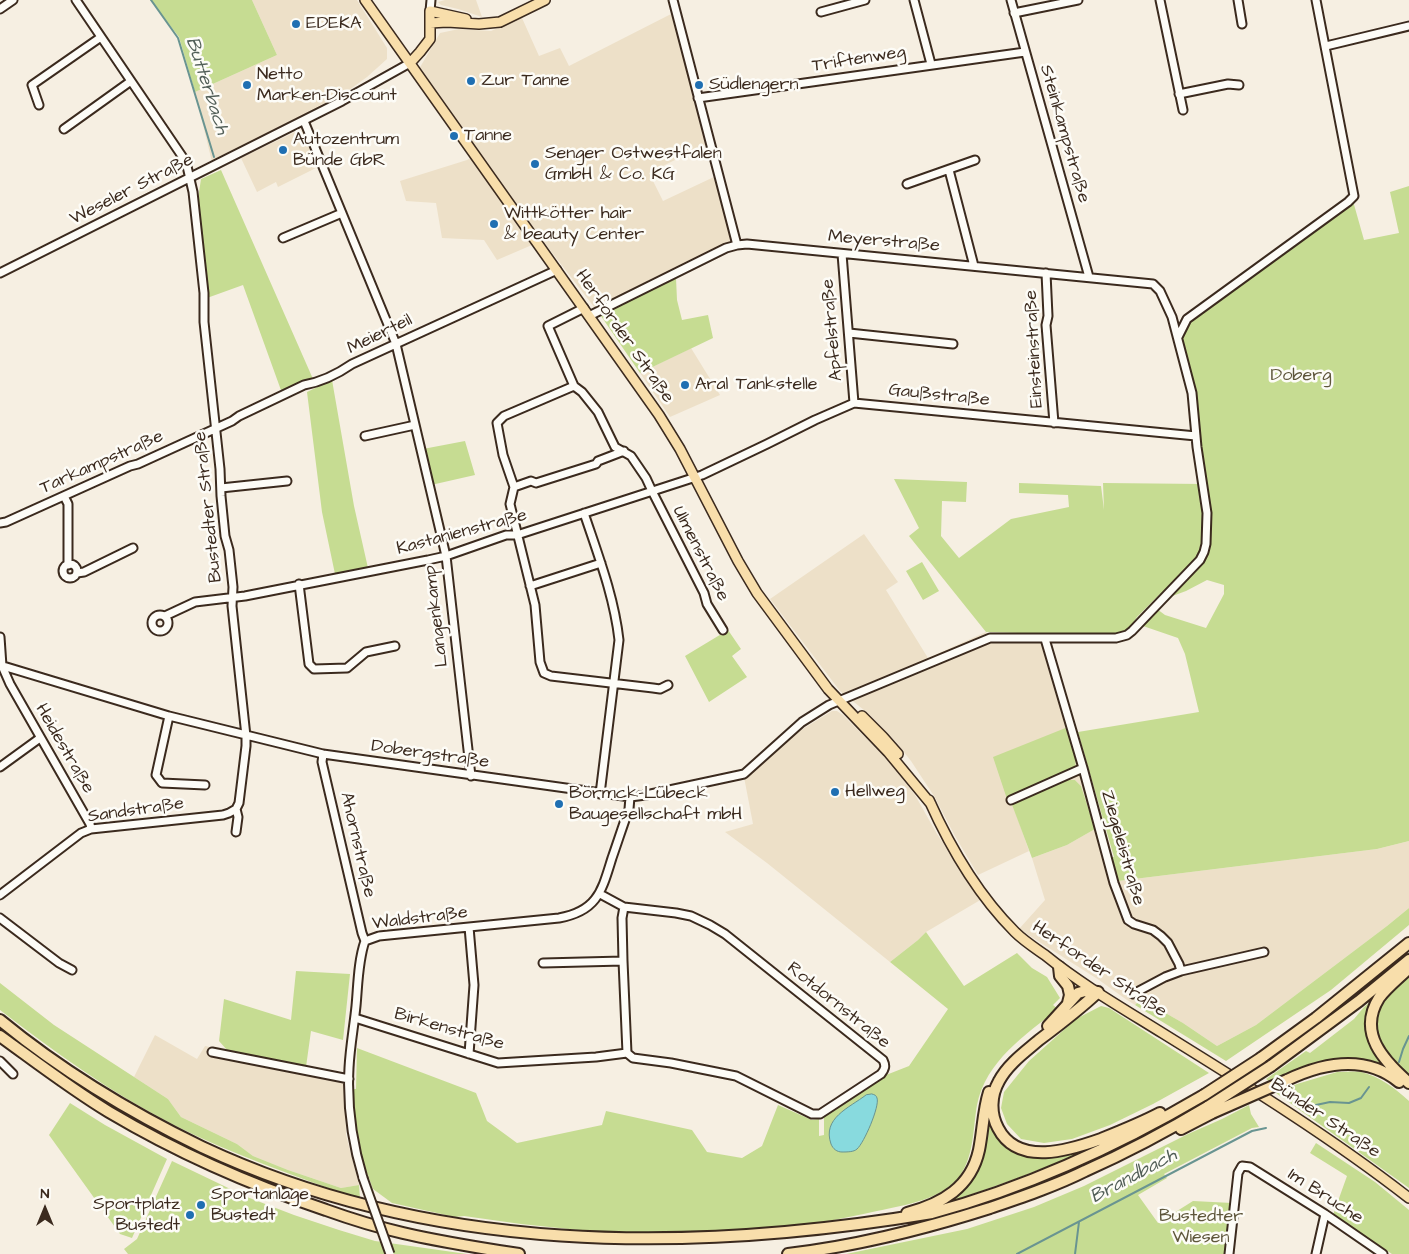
<!DOCTYPE html>
<html>
<head>
<meta charset="utf-8">
<style>
	body { margin:0 }
	#map { position:relative; width:1409px; height:1254px; overflow:hidden; background:#f6efe2; font-family:"Architects Daughter",sans-serif }
	canvas { display:block }
	.north { position:absolute; left:20px; top:1184px; width:50px; height:50px; -webkit-text-stroke:4px #fdfcf7; paint-order:stroke; rotate:0deg; font-size:14px; font-weight:700; line-height:20px; text-align:center; color:#3b2a1e }
	.north::after { content:''; display:block; margin:auto; width:18px; height:22px; background:#3b2a1e; clip-path:polygon(50% 0,100% 100%,50% 72%,0 100%) }
</style>
</head>
<body>
<div id="map">
<canvas width="1409" height="1254"></canvas>
<div class="north">N</div>
</div>
<script>
const c = document.querySelector('canvas').getContext('2d');
c.lineJoin = 'round';
function fill(path, color) {
  c.fillStyle = color;
  c.fill(path, 'evenodd');
}
function trace(path, color, width, dash) {
  c.strokeStyle = color;
  c.lineWidth = width;
  c.lineCap = dash ? 'butt' : 'round';
  c.setLineDash(dash || []);
  c.stroke(path);
}
function write(font, color, halo, rows, align = 'center') {
  c.font = font + ' "Architects Daughter",sans-serif';
  c.lineWidth = 5;
  c.setLineDash([]);
  c.textBaseline = 'middle';
  c.strokeStyle = halo;
  c.fillStyle = color;
  for (const [text, x, y, turn = 0] of rows) {
    c.save();
    c.translate(x, y);
    c.rotate((+turn || 0) * Math.PI / 180);
    c.textAlign = isNaN(turn) ? turn : align;
    if (halo) c.strokeText(text, 0, 0);
    c.fillText(text, 0, 0);
    c.restore();
  }
}
fill(new Path2D(`
	M252 0H357L387 48V59L367 77 334 101 212 162 195 92 277 55Z
	M445 0H476L482 17 458 9 441 5 438 2Z
	M673 13 707 144 649 173 663 201 716 176 734 245 674 271 676 278 603 313 601 316 543 241 419 69 440 33 459 29 491 31 522 18 539 56 560 48 569 66Z
	M299 130 304 132 318 167 278 187 276 182 257 192 241 158Z
	M472 157 532 245 497 260 484 240 442 238 436 203 406 201 400 181 467 160Z
	M691 348 720 395 670 417 640 373Z
	M864 534 898 582 886 590 928 658 986 632 992 641H1049L1104 826 1118 881 1377 849 1409 841V908L1387 926 1256 1025 1217 1046 1183 1023 1141 999 1135 1005 1127 1000 1099 980 1019 929 1045 900 1032 858 1067 845 1095 829 1081 786 1075 780H1067L1012 802 1029 851 978 875 955 836 934 796 911 761 895 741 869 714 840 691 770 599Z
	M832 711H837L843 715 889 761 915 795 937 834 982 899 926 932 918 940 890 962 767 863 725 832 753 824 744 777 793 735Z
	M155 1035 197 1059 205 1046 306 1067 338 1072 345 1082 346 1135 359 1185 341 1188 288 1170 253 1156 237 1144 181 1117 168 1099 134 1077Z`), '#ede0c8');
fill(new Path2D(`
	M150 0H252L277 55 195 92 179 37Z
	M221 170 313 379 282 393 243 285 207 298 198 199 201 179Z
	M1409 186V841L1377 849 1118 881 1112 857H1114L1078 732 1199 712 1185 654 1178 638 1143 626 1157 609 1165 615 1206 628 1224 594V585L1207 580 1186 591 1167 598 1160 594 1137 617 1128 630 1116 636 986 632 909 536 919 528 894 479 967 482 966 502 942 501 941 536 959 558 1011 519 1069 507 1068 495 1019 493V483L1101 486 1104 510 1103 483 1204 484 1191 375 1183 345V336L1191 322 1313 233 1353 201 1364 240 1399 233 1390 192Z
	M676 278 677 300 682 320 708 315 713 338 640 373 601 316 602 313Z
	M332 380 354 506 368 568 335 574 322 512 307 392Z
	M465 441 475 475 431 485 423 449Z
	M922 562 939 591 923 600 906 571Z
	M728 630 741 649 732 656 747 677 709 702 685 656Z
	M1068 727 1076 756 1075 768 1007 799 993 757Z
	M1067 780H1075L1081 786 1095 829 1067 845 1032 858 1011 802Z
	M1409 908V925L1331 990 1226 1061 1135 1005 1141 999 1183 1023 1217 1046 1256 1025 1387 926Z
	M926 932 964 986 1017 953 1032 968 1047 977 1060 998 1053 1005 1058 1009C1025 1035 986 1061 977 1105 973 1128 974 1154 961 1174 943 1200 905 1205 877 1211 841 1219 805 1226 769 1229 749 1231 728 1232 708 1233 671 1235 633 1237 595 1239L578 1230 521 1224 464 1216 455 1217 392 1203 373 1189 364 1165 356 1130 353 1089H356L357 1048 476 1093 487 1121 517 1143 602 1125 606 1111 692 1130 707 1152 742 1158 762 1146 778 1105 812 1120 819 1119V1136L824 1135V1115L886 1075 909 1066 948 1009 890 962 918 940Z
	M296 971 350 974 343 1040 311 1031 306 1067 227 1050 219 1041 224 999 291 1020Z
	M1409 976V1075C1391 1059 1373 1042 1378 1016 1379 1010 1382 1002 1386 998 1392 990 1401 983 1409 976Z
	M0 983 54 1025 168 1099 181 1117 237 1144 253 1156 288 1170 341 1188 359 1185 360 1199C297 1177 234 1155 174 1125 111 1093 55 1052 0 1010Z
	M1376 997 1369 1013 1391 1071 1359 1061 1270 1082 1266 1079 1306 1051 1310 1053 1354 1019 1364 1007Z
	M1101 1006 1109 1008 1209 1073 1153 1104 1110 1125 1072 1139 1044 1143 1021 1139 1007 1124 1001 1108 1004 1092 1029 1061 1076 1019Z
	M1337 1072C1345 1072 1354 1071 1361 1072 1379 1076 1396 1089 1409 1101V1188L1276 1093 1297 1084Z
	M70 1103 105 1125 167 1159 132 1238 120 1234 49 1135Z
	M1249 1105 1251 1114 1259 1127 1252 1128 1164 1174 1167 1178 1138 1195 1158 1223 1193 1201 1232 1203 1228 1254H846L967 1229 1034 1207 1084 1186 1188 1134 1222 1119Z
	M988 1107 998 1134 1046 1156 1066 1154 1090 1147V1149C1042 1169 994 1188 944 1203L961 1193 973 1176Z
	M1316 1143 1375 1182 1409 1210V1254H1392L1333 1215 1347 1176 1310 1153Z
	M172 1161 247 1197 294 1215 339 1230 375 1241 467 1254H128L124 1249 137 1239Z`), '#c6dc92');
const water = new Path2D(`
	M872 1094C875 1095 876 1095 877 1098 880 1106 864 1143 857 1149 854 1152 847 1152 842 1152 837 1152 833 1149 831 1144 822 1118 849 1108 866 1095Z`);
fill(water, '#88dade');
trace(water, '#699491', 1);
trace(new Path2D(`
	M151 0 178 38 214 157
	M1399 1062 1403 1049 1409 1036
	M1316 1105 1330 1102 1349 1103 1361 1098 1369 1087
	M1017 1254 1252 1131 1266 1128
	M1075 1254 1079 1222`), '#699491', 2);
const minor = new Path2D(`
	M76 0 186 162 193 192 204 293V322L220 469 221 496 225 536 229 550 233 587 232 606 246 736V746L239 803 236 809 238 817 236 832
	M673 0 737 245
	M914 0 931 64
	M1011 0 1089 277
	M1160 0 1183 110
	M1238 0 1242 24
	M0 9 13 0
	M430 11 431 0
	M821 12 865 0
	M1014 13 1078 0
	M1326 46 1409 26
	M1179 94 1228 84 1239 85
	M698 98 1025 52
	M39 105 32 85 101 37
	M304 121 396 344 446 556 471 776
	M64 129 131 81
	M949 170 974 266
	M907 184 975 160
	M283 238 342 213
	M842 254 854 403
	M0 273 342 101 410 63
	M1046 273 1048 316 1046 325 1054 423
	M849 333 953 344
	M1178 337 1187 319 1348 202 1354 196 1316 0
	M574 386 548 326 584 308
	M365 436 415 425
	M514 487 531 481 536 483 596 464 598 461 624 451
	M221 488 287 481
	M64 496 68 504V565
	M584 513C598 555 614 596 619 640L600 794
	M0 523 6 522 130 466 138 464 232 421 239 416 304 385C321 382 339 373 352 364L557 270
	M63 571a7 7 0 1 1 14 0a7 7 0 1 1-14 0Z
	M77 573 84 572 133 548
	M299 584 309 664 314 669 347 668 366 652 395 646
	M530 586 601 563
	M152 623a8 8 0 1 1 16 0a8 8 0 1 1-16 0Z
	M165 616 195 602 245 596 428 560 446 556 506 535H517L702 475 767 444 815 420 854 403 1196 436
	M0 637 2 666 10 684 90 824 91 829
	M1045 639 1083 768 1114 883 1128 920 1134 924 1153 930 1161 936 1168 943 1179 964 1181 971
	M0 665 169 716 323 754 630 797 646 795 744 774 802 722 829 705 990 638H1116L1127 635 1132 631 1200 560 1204 552 1206 544 1207 513 1197 447 1192 393 1172 317 1160 291 1153 284 747 244 737 245 726 248 589 316
	M668 685 660 689 653 688 551 676 544 673 540 662 535 605 510 504 514 487 503 455 497 423 504 416 574 386 582 392 598 412 615 447 631 456 646 478 652 491 704 593 707 604 723 630
	M169 716 156 775 162 783 205 785
	M323 754 322 762 362 933 365 941
	M0 767 40 738
	M1011 800 1083 768
	M600 894 624 907 676 913 691 916 710 925 725 934 883 1060C886 1066 885 1069 881 1074L820 1114H812L736 1076 671 1063 633 1058 627 1053 623 961 622 918 624 907
	M0 895 81 833 91 829 223 815 229 813 236 809
	M0 918 59 963 72 970
	M469 927 474 985 469 1054
	M543 963 623 961
	M1133 994 1165 977 1181 971 1264 952
	M355 1018 498 1063 596 1057 627 1053
	M212 1052 349 1079
	M0 1061 13 1074
	M363 1178C352 1142 347 1105 349 1068 350 1047 354 1026 356 1006 358 985 358 961 365 941L379 936 559 918C598 911 602 890 612 858 618 841 623 825 629 809L630 797
	M1229 1254 1238 1173 1242 1166 1250 1167 1325 1214 1383 1254
	M1316 1254 1325 1214`);
const major = new Path2D(`
	M365 0 659 415 680 449 738 561 757 593 828 689 888 752 931 804
	M430 23 447 22 479 24 500 22 545 0
	M410 63 420 52 430 39V11L466 19
	M862 716 883 737 898 754
	M929 800C950 847 978 895 1015 932 1024 941 1035 948 1045 955 1082 985 1124 1009 1164 1034 1248 1086 1332 1138 1409 1198`);
const highway = new Path2D(`
	M1059 967 1060 976 1068 986 1070 995 1068 1003
	M1409 968C1399 978 1387 987 1379 998 1357 1033 1384 1061 1409 1083
	M1098 992C1079 1010 1059 1025 1039 1040 1025 1052 1008 1064 999 1081 991 1095 990 1113 998 1128 1018 1167 1070 1150 1101 1139 1121 1131 1141 1123 1160 1113
	M0 1020C62 1071 130 1112 202 1147 430 1254 688 1254 932 1213 1028 1187 1119 1145 1204 1095
	M1048 1026 1078 993 1085 991 1098 992
	M0 1036C36 1062 71 1089 109 1112 178 1153 251 1185 326 1210 351 1219 377 1227 403 1233 441 1242 480 1248 519 1254
	M1261 1058 1316 1018 1409 943
	M1271 1066 1359 1001 1409 960
	M1287 1080C1323 1063 1365 1054 1399 1082
	M1181 1129 1212 1113
	M907 1213C942 1204 971 1187 979 1150 983 1130 983 1111 989 1092
	M788 1254C857 1246 924 1229 990 1208 1022 1197 1055 1186 1085 1171 1128 1152 1169 1130 1209 1106`);
trace(minor, '#3b2a1e', 11);
trace(major, '#3b2a1e', 12);
trace(highway, '#3b2a1e', 14);
trace(minor, '#fdfcf7', 7);
trace(major, '#f8deab', 9);
trace(highway, '#f8deab', 10);
const minorBridge = new Path2D(`
	M363 1178 390 1254`);
const highwayBridge = new Path2D(`
	M1204 1095 1261 1058
	M1209 1106 1271 1066
	M1212 1113 1287 1080`);
trace(minorBridge, '#3b2a1e', 11, []);
trace(highwayBridge, '#3b2a1e', 14, []);
trace(minorBridge, '#fdfcf7', 7);
trace(highwayBridge, '#f8deab', 10);
for (const [x, y, r, color] of [
	[296,24,5,"#1f6fb2"],
	[471,81,5,"#1f6fb2"],
	[247,85,5,"#1f6fb2"],
	[699,85,5,"#1f6fb2"],
	[454,136,5,"#1f6fb2"],
	[283,150,5,"#1f6fb2"],
	[535,164,5,"#1f6fb2"],
	[494,224,5,"#1f6fb2"],
	[685,385,5,"#1f6fb2"],
	[835,792,5,"#1f6fb2"],
	[559,804,5,"#1f6fb2"],
	[201,1205,5,"#1f6fb2"],
	[190,1215,5,"#1f6fb2"]
]) {
  const dot = new Path2D();
  dot.arc(x, y, r, 0, 2 * Math.PI);
  c.fillStyle = color;
  c.fill(dot);
  trace(dot, '#fdfcf7', 2);
}
write('18px', '#3b2a1e', '#fdfcf7', [
	["EDEKA",306,24],
	["Netto",257,75],
	["Marken-Discount",257,96],
	["Zur Tanne",481,81],
	["Südlengern",709,85],
	["Tanne",464,136],
	["Autozentrum",293,140],
	["Bünde GbR",293,161],
	["Senger Ostwestfalen",545,154],
	["GmbH & Co. KG",545,175],
	["Wittkötter hair",504,214],
	["& beauty Center",504,235],
	["Aral Tankstelle",695,385],
	["Hellweg",845,792],
	["Börmck-Lübeck",569,794],
	["Baugesellschaft mbH",569,815],
	["Sportanlage",211,1195],
	["Bustedt",211,1216],
	["Sportplatz",180,1205,"right"],
	["Bustedt",180,1226,"right"]
], 'left');
write('18px', '#3b2a1e', '#fdfcf7', [
	["Triftenweg",859,60,-9],
	["Steinkampstraße",1064,134,74],
	["Weseler Straße",132,190,-27],
	["Meyerstraße",884,242,5],
	["Apfelstraße",833,330,-95],
	["Meierteil",380,335,-26],
	["Herforder Straße",624,337,55],
	["Einsteinstraße",1035,349,-93],
	["Gaußstraße",939,396,6],
	["Tarkampstraße",102,463,-24],
	["Bustedter Straße",209,507,-96],
	["Kastanienstraße",462,533,-15],
	["Ulmenstraße",700,554,63],
	["Langenkamp",437,616,-97],
	["Heidestraße",64,749,60],
	["Dobergstraße",430,755,8],
	["Sandstraße",136,811,-8],
	["Ahornstraße",357,845,77],
	["Ziegeleistraße",1122,848,74],
	["Waldstraße",420,919,-7],
	["Herforder Straße",1099,970,34],
	["Rotdornstraße",838,1006,39],
	["Birkenstraße",449,1030,16],
	["Bünder Straße",1325,1119,34],
	["Im Bruche",1325,1197,33]
]);
write('18px', '#5e563b', '#fdfcf7', [
	["Doberg",1301,376],
	["Bustedter",1201,1217],
	["Wiesen",1201,1238]
]);
write('italic 19px', '#525f58', '#fdfcf7', [
	["Butterbach",206,86,72],
	["Brandbach",1134,1177,-28]
]);
</script>
</body>
</html>
